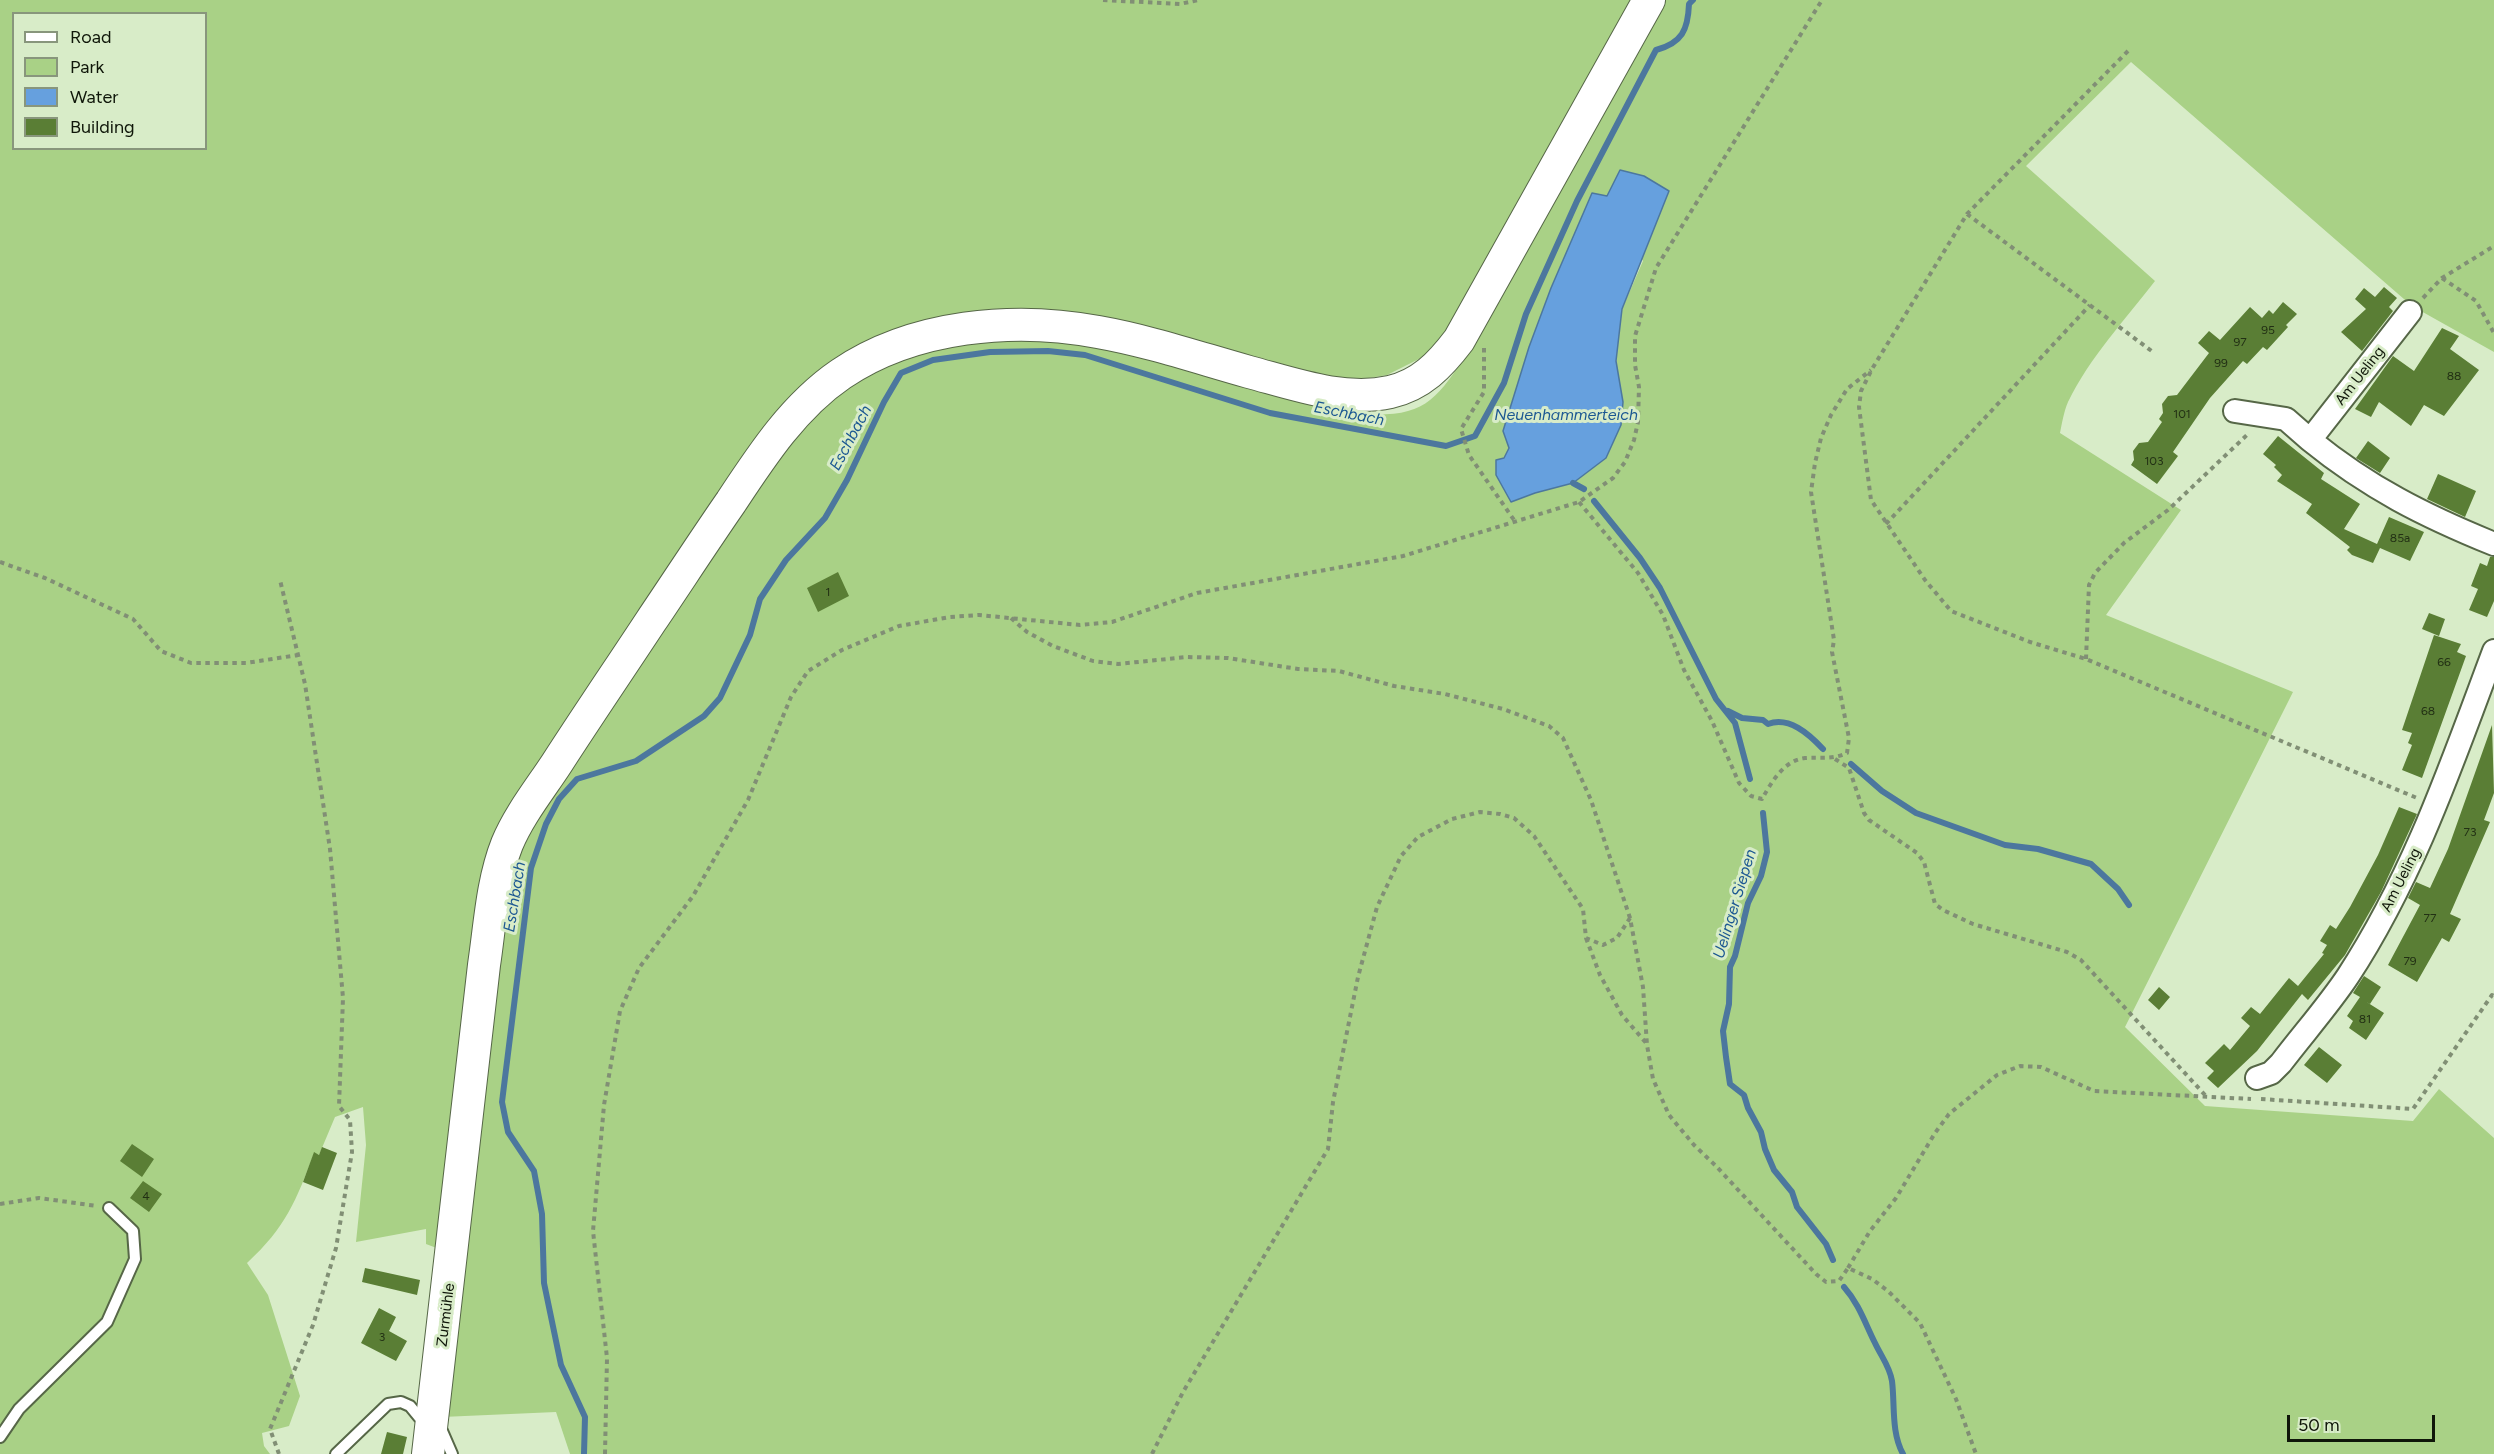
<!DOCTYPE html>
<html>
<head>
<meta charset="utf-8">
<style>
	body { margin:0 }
	#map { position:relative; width:2494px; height:1454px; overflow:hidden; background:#d8ecc8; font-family:Figtree,sans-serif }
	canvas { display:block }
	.legend { position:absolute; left:12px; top:12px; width:195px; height:138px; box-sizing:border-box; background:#d8ecc8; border:2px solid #88967c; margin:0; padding:8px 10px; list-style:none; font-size:18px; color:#0f1609 }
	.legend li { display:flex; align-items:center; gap:12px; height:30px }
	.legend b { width:30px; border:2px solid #88967c }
	.scale { position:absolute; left:2287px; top:1415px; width:148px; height:27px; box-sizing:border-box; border:3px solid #0f1609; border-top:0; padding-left:8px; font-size:18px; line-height:21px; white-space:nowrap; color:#0f1609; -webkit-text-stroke:4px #d8ecc8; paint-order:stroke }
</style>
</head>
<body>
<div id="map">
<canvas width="2494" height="1454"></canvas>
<ul class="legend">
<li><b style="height:8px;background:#fff"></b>Road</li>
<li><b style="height:16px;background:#a9d186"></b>Park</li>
<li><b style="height:16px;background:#66a0de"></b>Water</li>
<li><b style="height:16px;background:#5a7e35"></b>Building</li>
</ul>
<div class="scale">50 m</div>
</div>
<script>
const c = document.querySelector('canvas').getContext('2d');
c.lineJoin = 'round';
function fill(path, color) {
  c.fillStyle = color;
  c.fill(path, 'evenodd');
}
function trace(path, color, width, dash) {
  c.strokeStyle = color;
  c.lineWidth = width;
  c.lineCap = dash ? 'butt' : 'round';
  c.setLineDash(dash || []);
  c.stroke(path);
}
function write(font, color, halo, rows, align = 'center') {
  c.font = font + ' Figtree,sans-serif';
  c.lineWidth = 6;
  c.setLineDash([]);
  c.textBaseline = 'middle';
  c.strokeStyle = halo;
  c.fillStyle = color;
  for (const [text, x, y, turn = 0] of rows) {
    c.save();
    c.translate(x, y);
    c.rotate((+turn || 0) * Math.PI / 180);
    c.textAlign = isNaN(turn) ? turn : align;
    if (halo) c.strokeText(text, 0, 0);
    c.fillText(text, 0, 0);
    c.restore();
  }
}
fill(new Path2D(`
	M0 0H1637L1442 340 1421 358 1387 375 1351 381 1313 377 1145 330 857 351 517 807 442 1250 426 1244V1229L356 1242 366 1145 363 1107 335 1117 319 1155 314 1153C296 1201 286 1227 247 1263L268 1295 300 1396 289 1426 262 1433 264 1446 270 1454H0ZM14 14H206V148H14Z
	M1661 0H2494V352L2412 306 2131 62 2026 166 2155 281C2125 320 2090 357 2068 402 2064 411 2062 423 2060 433L2181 510 2106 615 2293 692 2125 1027 2205 1106 2413 1121 2439 1089 2494 1138V1454H570L556 1412 442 1417 491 994 516 849 551 789 808 417 884 362 970 340 1040 337 1135 352 1359 414C1425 418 1435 402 1470 349ZM1592 194 1607 196 1643 261 1622 309 1616 361 1623 402 1621 425 1606 458 1573 483 1535 493 1511 502 1496 460 1504 458 1509 448 1529 347 1551 288Z`), '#a9d186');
const water = new Path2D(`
	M1620 170 1644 176 1669 191 1622 309 1616 361 1623 402 1621 425 1606 458 1573 483 1535 493 1511 502 1496 475V460L1504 458 1509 448 1503 431 1529 347 1551 288 1592 193 1607 196Z`);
fill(water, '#66a0de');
trace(water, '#4c779e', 1.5);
trace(new Path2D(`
	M1573 483 1584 489
	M1594 501 1640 558 1660 588 1716 699 1735 723 1750 779
	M1728 711 1742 718 1763 720 1768 724C1789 716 1809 734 1823 749
	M1851 764 1882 791 1916 813 2005 845 2038 849 2091 864 2118 889 2129 905
	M1763 813 1767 852 1761 876 1748 903 1735 956 1730 967 1729 1004 1723 1031 1726 1057 1730 1084 1744 1095 1748 1108 1761 1132 1765 1149 1774 1170 1792 1192 1797 1207 1826 1244 1833 1260
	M1844 1287C1859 1304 1865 1323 1875 1343 1881 1356 1890 1367 1892 1381 1895 1405 1891 1432 1903 1454
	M584 1454 585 1417 561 1365 544 1283 542 1214 534 1171 508 1132 502 1102 531 868 546 824 559 799 577 779 636 761 704 716 720 698 750 635 760 599 786 560 825 518 847 480 884 402 901 373 933 360 990 352 1048 351 1085 355 1270 413 1446 446 1475 436 1504 383 1526 314 1577 201 1656 50C1682 43 1688 30 1689 4L1693 0`), '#4c779e', 6);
fill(new Path2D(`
	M2384 287 2397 298 2389 307 2393 311 2362 351 2341 332 2366 309 2355 299 2364 288 2375 297Z
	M2283 302 2297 314 2286 325 2288 327 2267 350 2263 347 2247 364 2243 361 2210 398 2173 452 2178 456 2157 484 2131 465 2134 460 2133 451 2139 443 2148 442 2162 422 2159 419 2163 413 2162 404 2168 396 2177 395 2209 353 2198 343 2209 331 2220 340 2250 307 2262 318 2269 310 2273 314Z
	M2442 328 2459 336 2450 349 2479 370 2444 416 2424 405 2411 426 2379 402 2371 417 2355 409 2393 356 2414 371Z
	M2278 436 2324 473 2321 479 2360 504 2344 529 2377 544 2389 517 2424 532 2410 561 2380 548 2373 563 2352 555 2347 550 2350 547 2306 513 2312 504 2277 481 2282 475 2274 467 2276 465 2263 454Z
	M2368 441 2390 458 2380 473 2356 458Z
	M2438 474 2476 491 2465 517 2427 499Z
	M2490 557H2494V601L2487 617 2469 610 2478 589 2471 586 2480 563 2487 566Z
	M838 572 849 596 818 612 807 588Z
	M2429 613 2445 619 2439 636 2422 629Z
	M2434 635 2461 644 2457 652 2466 656 2422 778 2402 770 2412 745 2408 743 2412 733 2402 730Z
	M2492 725 2494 793 2484 820 2490 822 2450 914 2461 919 2449 942 2442 938 2417 982 2388 965 2420 905 2408 898 2416 882 2430 888 2448 849Z
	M2399 807 2417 814 2381 892 2345 955 2308 1000 2302 994 2257 1051 2218 1088 2207 1078 2214 1071 2205 1063 2224 1044 2230 1050 2250 1026 2241 1018 2251 1007 2260 1014 2289 978 2298 986 2324 954 2322 953 2327 945 2320 941 2330 925 2336 929 2350 907 2378 855Z
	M2364 976 2381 987 2370 1004 2365 1001 2384 1013 2366 1040 2349 1028 2353 1021 2347 1016 2360 997 2353 993Z
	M2159 987 2170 997 2159 1010 2148 1000Z
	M2319 1047 2342 1065 2327 1083 2304 1065Z
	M132 1144 154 1159 142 1177 120 1161Z
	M322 1147 337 1153 323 1190 303 1182 314 1152 319 1155Z
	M143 1181 162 1194 149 1212 130 1198Z
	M365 1268 420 1280 417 1295 362 1282Z
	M379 1308 396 1317 389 1331 407 1341 396 1361 361 1343Z
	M387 1432 407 1437 403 1454H381Z`), '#5a7e35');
const service = new Path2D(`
	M0 1437 19 1409 107 1322 135 1259 133 1231 109 1208
	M336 1454 388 1404 401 1402 410 1406 419 1417 442 1431 452 1454`);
const minor = new Path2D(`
	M2410 312 2310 440C2369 488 2425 516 2494 544
	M2235 411 2286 419 2310 440
	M2257 1078 2271 1073 2281 1063C2303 1034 2328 1006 2348 976 2414 875 2452 763 2494 651`);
const secondary = new Path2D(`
	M428 1454 484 965C490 925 492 882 507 844 519 815 540 789 557 763 588 715 620 668 651 621 678 581 704 541 731 502 762 455 794 406 841 374 913 325 1014 316 1098 332 1149 341 1199 358 1249 372 1294 384 1343 402 1390 392 1421 385 1440 365 1459 340L1649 0`);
trace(service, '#566747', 14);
trace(minor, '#566747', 26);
trace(secondary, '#566747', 34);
trace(new Path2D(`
	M1103 0 1180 4 1198 0
	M2128 51 1967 214 1872 369 1861 391 1859 407 1871 500 1925 580 1951 611 2030 642 2086 659 2417 798
	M1967 214 2153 352
	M2442 278 2476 301 2494 333
	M2423 298 2442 278 2494 246
	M1484 348V392L1461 429 1469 455 1514 520
	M1579 502 1638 573 1663 615 1684 670 1712 721 1739 783 1751 796 1762 799C1771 783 1784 760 1805 758 1821 757 1832 760 1847 753L1849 738 1832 652 1834 640 1811 492 1815 463 1821 438 1831 415 1847 389 1871 370
	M1886 524 2090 305
	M0 562 45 578 133 619 161 651 191 663H246L298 655
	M1011 618 1027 632 1053 646 1093 661 1118 664 1187 657 1228 658 1298 669 1339 671 1394 686 1445 694 1503 709 1549 726 1563 738 1591 800 1630 918 1643 987 1647 1045 1653 1079 1669 1115 1694 1145 1716 1166 1816 1274 1826 1282 1839 1281 1848 1268 1872 1279 1888 1291 1920 1323 1956 1399 1976 1454
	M2086 659 2089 585 2095 573 2124 543 2168 510 2248 434
	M1835 759 1849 768 1864 813 1869 820 1917 853 1924 862 1935 904 1943 910 1973 924 2067 952 2081 960 2205 1095
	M1586 938 1600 975 1622 1015 1647 1044
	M2261 1099 2413 1109 2492 995 2494 996
	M0 1204 39 1198 97 1206
	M1848 1268 1870 1231 1896 1198 1935 1133 1949 1114 1997 1075 2020 1066 2041 1067 2094 1091 2251 1099
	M279 1454 270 1429 313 1325 336 1248 352 1152 350 1120 339 1106 343 998 330 849 305 684 280 580
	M605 1454 607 1358 593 1231 604 1105 620 1011 639 968 693 896 748 800 791 697 808 671 842 650 899 626 950 617 979 615 1080 625 1112 622 1197 593 1403 556 1579 502 1613 478 1625 462 1634 440 1638 422 1639 387 1635 365V336L1656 268 1822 0
	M1152 1454 1183 1392 1328 1149 1333 1102 1358 977 1377 907 1401 856 1418 837 1452 819 1480 812 1500 814 1514 818 1534 836 1583 909 1586 938 1603 945 1617 938 1630 918`), '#818f75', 4, [4.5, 4.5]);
trace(service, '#fff', 10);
trace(minor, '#fff', 22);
trace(secondary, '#fff', 32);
write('12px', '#223014', null, [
	["95",2268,330],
	["97",2240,342],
	["99",2221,363],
	["88",2454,376],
	["101",2182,414],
	["103",2154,461],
	["85a",2400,538],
	["1",828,592],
	["66",2444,662],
	["68",2428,711],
	["73",2470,832],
	["77",2430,918],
	["79",2410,961],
	["81",2365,1019],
	["4",146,1196],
	["3",382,1337]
]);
write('15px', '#0f1609', '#d8ecc8', [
	["Am Ueling",2360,376,-52],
	["Am Ueling",2401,880,-63],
	["Zurmühle",446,1315,-83]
]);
write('italic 16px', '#1c5892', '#d8ecc8', [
	["Eschbach",1349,414,11],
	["Neuenhammerteich",1566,415],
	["Eschbach",851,438,-62],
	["Eschbach",515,897,-81],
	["Uelinger Siepen",1735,904,-73]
]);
</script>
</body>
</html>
